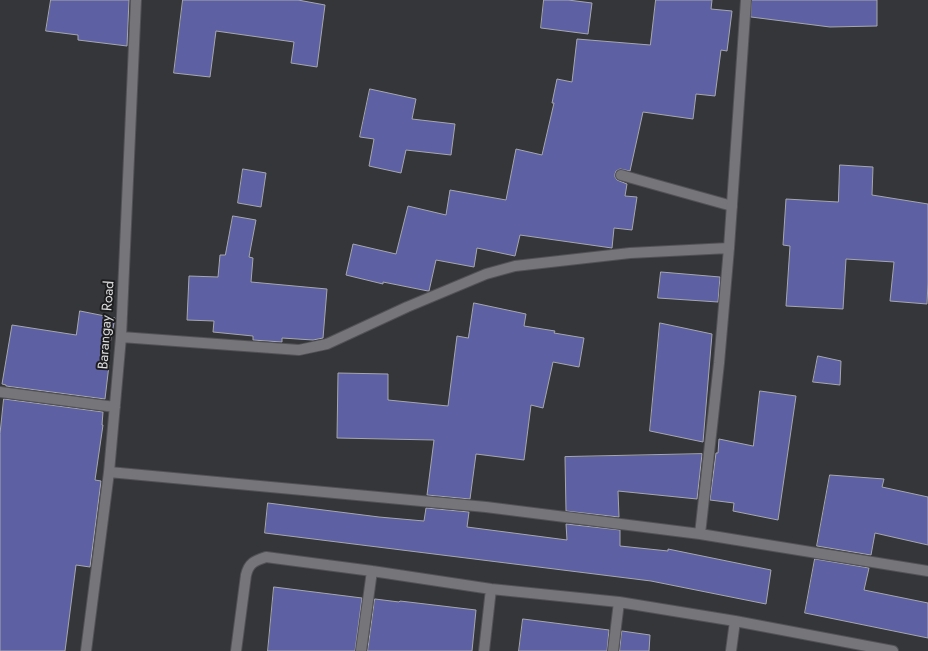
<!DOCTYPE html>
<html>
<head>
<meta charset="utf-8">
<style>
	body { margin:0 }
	canvas { display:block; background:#35363a }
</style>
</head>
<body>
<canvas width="928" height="651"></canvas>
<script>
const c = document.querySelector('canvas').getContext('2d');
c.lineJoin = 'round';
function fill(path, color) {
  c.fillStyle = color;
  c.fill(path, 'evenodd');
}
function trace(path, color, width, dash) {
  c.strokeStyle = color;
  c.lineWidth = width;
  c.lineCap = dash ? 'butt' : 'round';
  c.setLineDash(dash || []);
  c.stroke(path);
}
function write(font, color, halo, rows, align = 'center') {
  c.font = font + ' Jost,sans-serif';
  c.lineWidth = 4;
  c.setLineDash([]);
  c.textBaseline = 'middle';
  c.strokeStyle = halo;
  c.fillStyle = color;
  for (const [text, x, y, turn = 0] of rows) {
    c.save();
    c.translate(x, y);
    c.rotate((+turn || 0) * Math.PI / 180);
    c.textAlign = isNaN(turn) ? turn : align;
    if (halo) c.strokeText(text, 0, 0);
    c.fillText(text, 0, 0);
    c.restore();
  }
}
const building = new Path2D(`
	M51 0H129L127 46 78 40V35L46 31Z
	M183 0H298L325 5 317 67 291 63 294 42 216 31 210 77 174 73Z
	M544 0H568L592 3 588 34 541 28Z
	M656 0H712L711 9 732 11 727 51 721 50 715 96 696 94 693 119 643 112 630 171 620 169 616 171 615 174V177L617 180 627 184 625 196 637 197 632 230 614 228 612 248 520 235 515 256 477 248 474 267 436 260 429 291H428L383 282V284L346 275 353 244 396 254 408 206 446 215 450 190 506 200 516 149 542 155 554 103H552L557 79 572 82 577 39 650 45Z
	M752 0H877V26L830 27 751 17Z
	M370 89 416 99 412 119 455 124 451 155 406 150 401 173 369 166 374 139 360 137Z
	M840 165 873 167 872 195 928 204V282L927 304 890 301 894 262 846 259 843 309 786 306 790 246 783 245 786 199 838 202Z
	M243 169 266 173 261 207 238 203Z
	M233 216 256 220 249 257 253 258 251 282 327 289 323 338 313 340 282 338V342L253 340V336L213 332 214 321 187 320 189 276 218 277 220 255H225Z
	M661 272 720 277 718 302 658 298Z
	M474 303 526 314 524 326 555 331 554 333 584 338 579 367 553 362 543 408 531 405 524 460 476 454 470 499 427 495 434 440 337 438 338 373 388 374V400L448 406 457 336 468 338Z
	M80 311 115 318 106 364 109 365 105 399 6 386V385L2 384 12 325 76 335Z
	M660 323 712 334 703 442 650 431Z
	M818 356 841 361 840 385 813 382Z
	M760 391 796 396 778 520 733 511 734 503 710 500 716 453H718L719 439 753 446Z
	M4 399 103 412 102 425H103L95 480 101 481 90 567 76 565 65 651H0V434Z
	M702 454 697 499 618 491 619 517 566 511 565 457Z
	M830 475 884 479 882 487 928 497V545L875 533 871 555 817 546Z
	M268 503 379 517 424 521 426 508 469 512 467 527 567 540 566 524 620 530V546L668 551V549L771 570 766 604 651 581 265 533Z
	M815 559 869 568 864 590 928 603V638L805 613Z
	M274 587 362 598 355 651H268Z
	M375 599 399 602 400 601 476 610 472 651H368Z
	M523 619 609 630 607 651H519Z
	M622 631 650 635 649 651H620Z`);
fill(building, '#5d60a3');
trace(building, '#a6a7ac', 1);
const service = new Path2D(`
	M621 175 732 206`);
const minor = new Path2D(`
	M121 337 299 350 327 344 407 307 486 274 515 266 630 253 729 248
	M0 392 115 407
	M109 472 486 507 700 534 928 571
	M700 534 719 363 729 248 746 0
	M86 651 109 472 121 337 136 0
	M236 651 246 575C249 563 254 561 266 557L372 571 491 589 619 602 735 621 893 651
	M361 651 372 571
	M484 651 491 589
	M613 651 619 602
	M731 651 735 621`);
trace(service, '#525256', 12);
trace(minor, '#525256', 12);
trace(service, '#75757a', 10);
trace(minor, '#75757a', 10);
write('14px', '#dcdcde', '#1d1d1f', [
	["Barangay Road",107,325,-86]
]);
</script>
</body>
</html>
